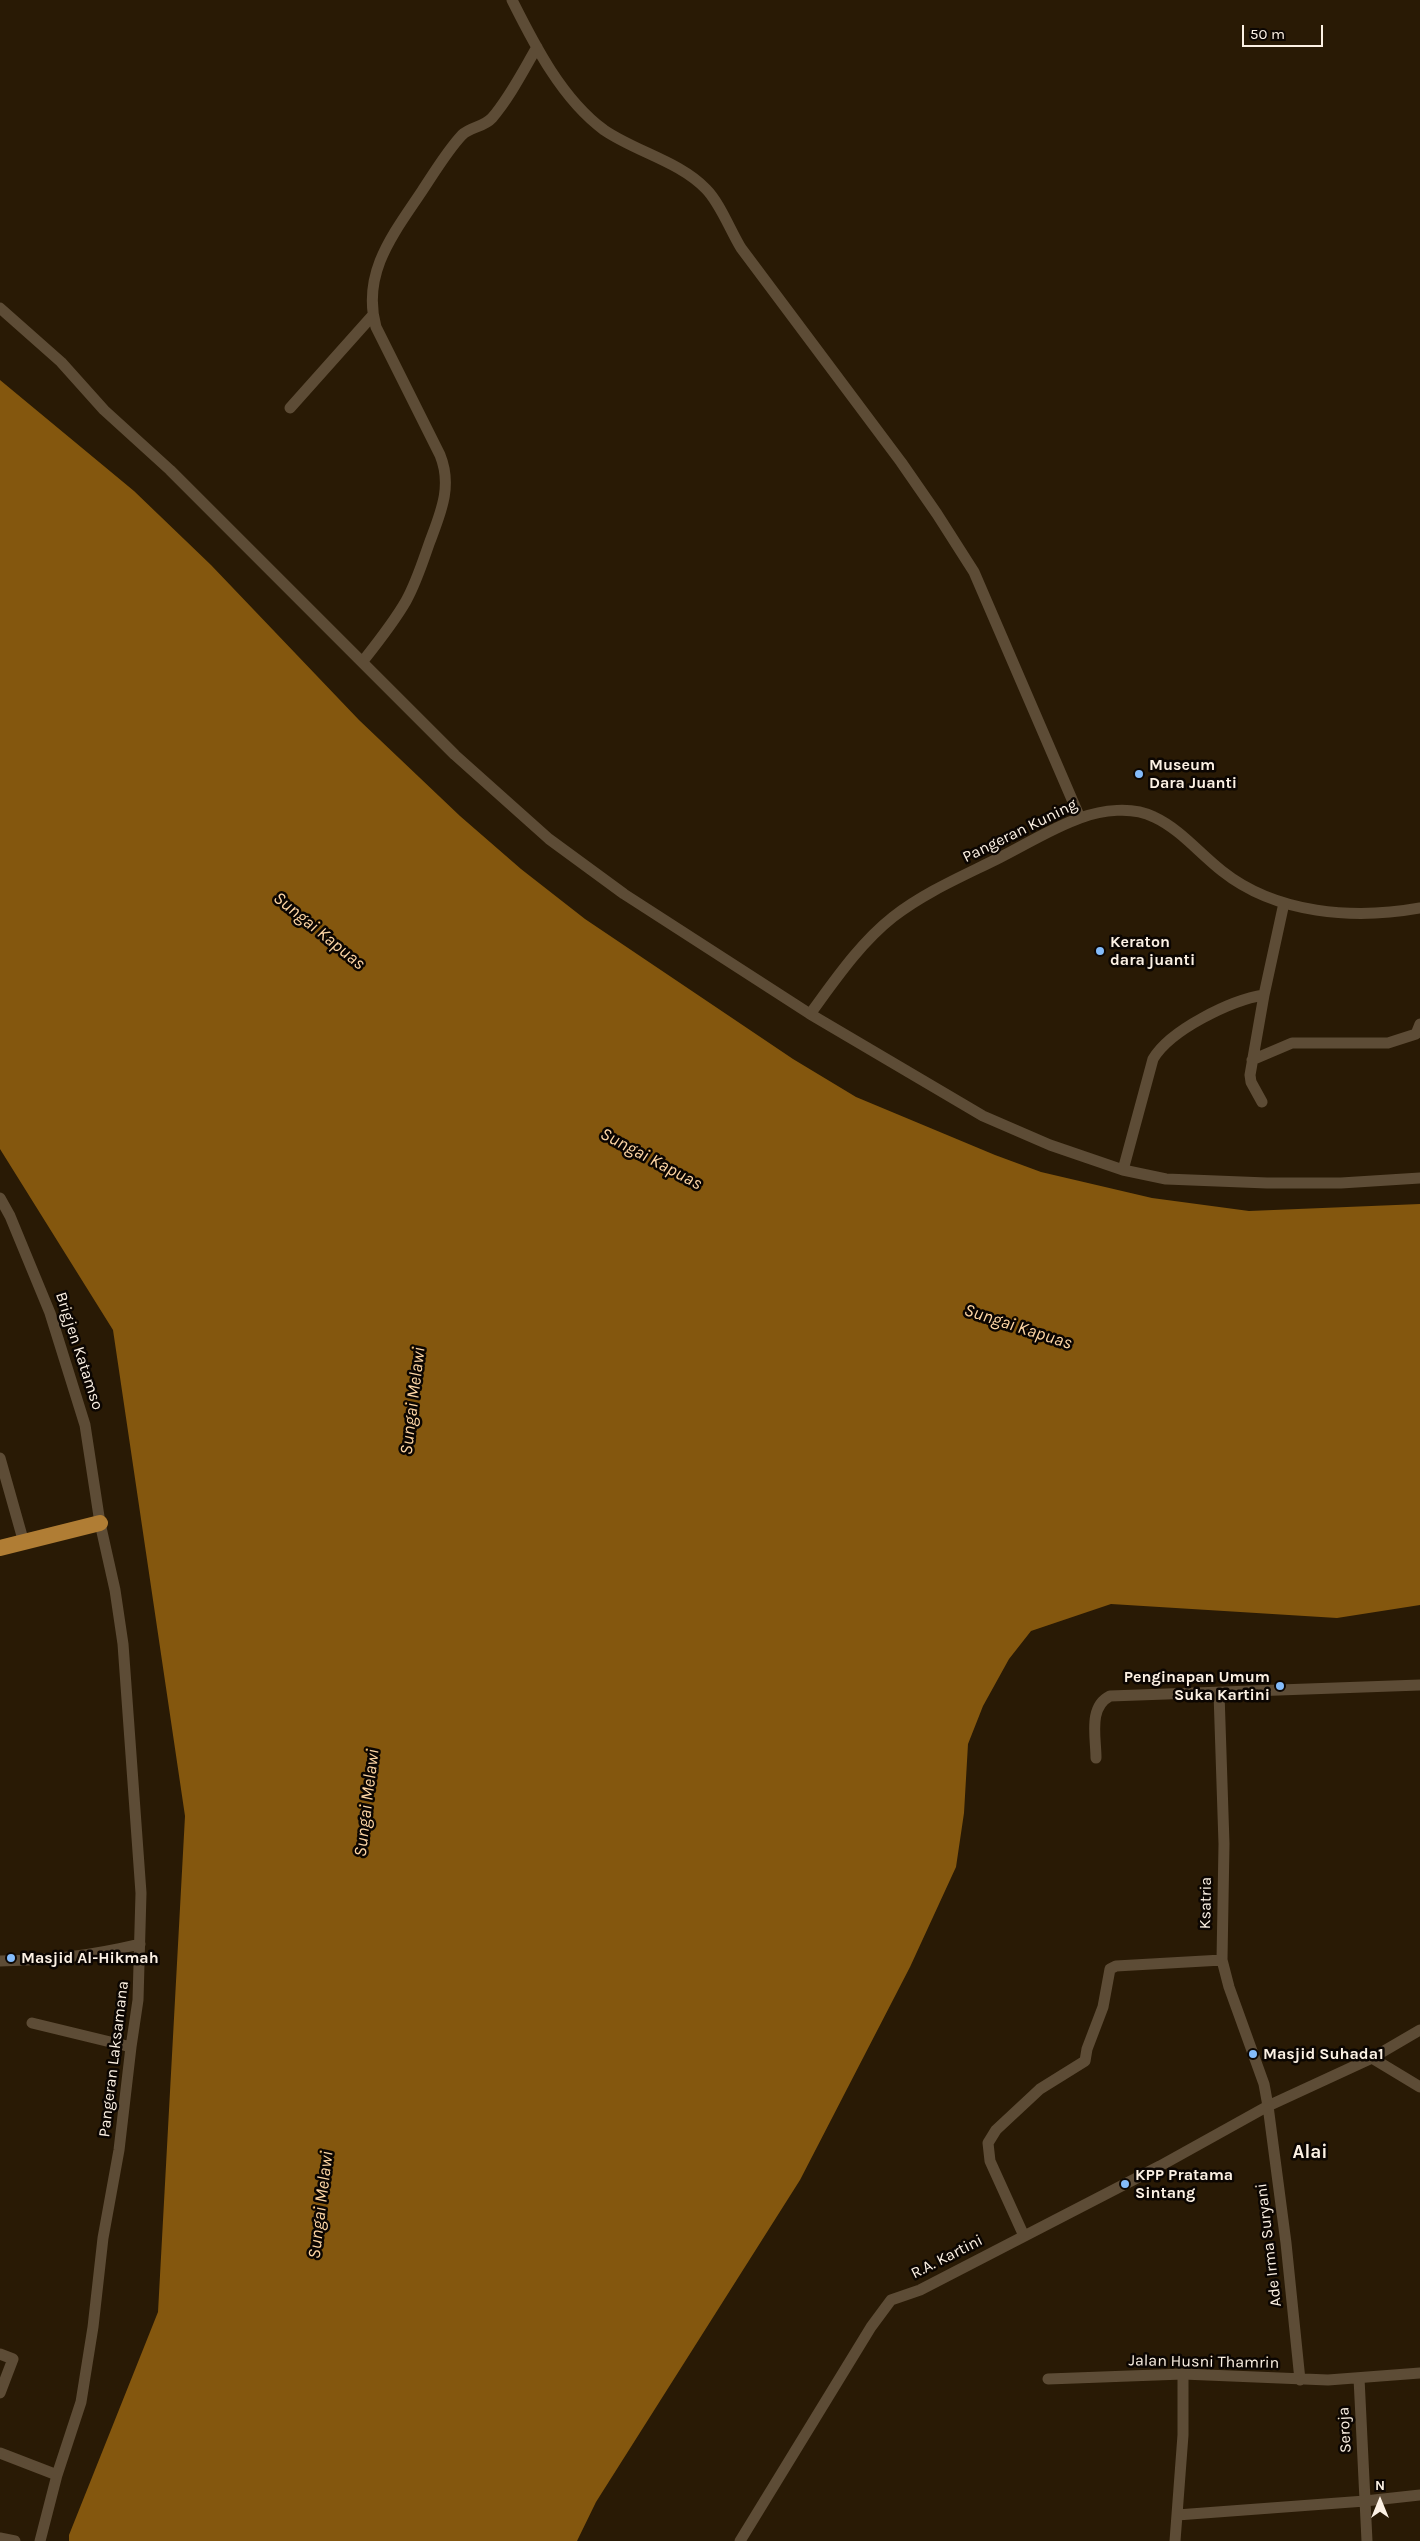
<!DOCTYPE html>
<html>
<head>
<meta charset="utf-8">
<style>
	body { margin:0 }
	#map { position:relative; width:1420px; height:2541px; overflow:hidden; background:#291a05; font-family:Karla,sans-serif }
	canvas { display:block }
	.north { position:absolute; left:1355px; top:2476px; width:50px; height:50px; -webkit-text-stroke:4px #0c0602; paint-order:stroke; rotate:0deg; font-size:14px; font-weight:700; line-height:20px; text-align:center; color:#fcf1e4 }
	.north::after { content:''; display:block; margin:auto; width:18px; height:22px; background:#fcf1e4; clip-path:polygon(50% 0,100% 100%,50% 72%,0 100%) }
	.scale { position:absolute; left:1242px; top:25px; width:81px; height:22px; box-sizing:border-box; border:2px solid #fcf1e4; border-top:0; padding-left:6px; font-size:15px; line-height:18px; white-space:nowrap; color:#fcf1e4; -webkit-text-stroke:4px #0c0602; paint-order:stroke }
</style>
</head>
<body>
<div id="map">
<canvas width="1420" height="2541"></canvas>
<div class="north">N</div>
<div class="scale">50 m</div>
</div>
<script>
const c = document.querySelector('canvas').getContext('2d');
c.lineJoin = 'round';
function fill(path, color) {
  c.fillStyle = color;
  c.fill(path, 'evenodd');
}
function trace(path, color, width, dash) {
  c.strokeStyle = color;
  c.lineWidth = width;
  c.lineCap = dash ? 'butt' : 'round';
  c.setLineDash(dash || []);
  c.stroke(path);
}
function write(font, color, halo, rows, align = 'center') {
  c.font = font + ' Karla,sans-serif';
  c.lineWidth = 5;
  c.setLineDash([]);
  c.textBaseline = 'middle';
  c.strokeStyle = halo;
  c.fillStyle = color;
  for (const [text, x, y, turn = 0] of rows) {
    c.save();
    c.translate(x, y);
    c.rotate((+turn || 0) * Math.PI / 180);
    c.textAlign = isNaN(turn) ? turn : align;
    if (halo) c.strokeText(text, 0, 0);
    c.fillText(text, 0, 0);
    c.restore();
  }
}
fill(new Path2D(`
	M0 380 134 491 211 565 359 720 460 816 521 869 585 919 793 1059 856 1097 995 1155 1041 1172 1152 1198 1249 1211 1420 1204V1605L1337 1618 1111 1604 1031 1631 1009 1659 983 1706 968 1744 964 1813 956 1867 910 1967 800 2180 596 2502 577 2541H69V2535L158 2312 185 1816 113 1330 0 1149Z`), '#84570e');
trace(new Path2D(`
	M512 0C535 46 562 99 604 130 636 152 679 161 706 189 720 203 730 230 741 248L901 462 937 514 974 572 1080 818
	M0 308 61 362 104 410 170 470 455 755 549 839 624 894 810 1014 983 1116 1050 1145 1123 1170 1166 1179 1267 1183H1341L1420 1178
	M290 408 373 315
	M363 661C378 642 394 622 406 601 416 583 422 564 429 544 440 514 453 487 440 455L376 327C361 273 394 233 422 191 434 173 447 151 462 135 470 127 484 127 492 118 510 97 523 71 537 47
	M810 1014C835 980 860 943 893 917 925 892 963 876 999 858 1025 845 1052 828 1080 818 1102 810 1132 806 1154 817 1180 829 1199 853 1222 871 1276 914 1354 920 1420 908
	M1252 1060 1292 1043H1388L1416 1034 1420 1024
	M1262 1102 1251 1082 1250 1075 1264 995
	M1123 1170 1153 1059C1170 1030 1231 1000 1264 995L1284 903
	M0 1198 10 1216 50 1313 85 1425 100 1523 115 1590 123 1644 141 1893 138 2000 131 2047 119 2150 103 2238 93 2327 81 2402 57 2475 40 2541
	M0 1458 24 1543
	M1219 1693 1224 1844 1222 1960 1229 1987 1264 2084 1268 2106 1286 2243 1300 2380
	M1096 1758C1096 1737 1088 1707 1110 1696L1420 1685
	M0 1961C52 1960 89 1956 140 1944
	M32 2023 131 2047
	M1372 2058 1420 2087
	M1024 2236 990 2161 988 2143 996 2130 1040 2089 1085 2061 1087 2049 1103 2007 1110 1969 1116 1966 1222 1960
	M0 2354 13 2359 0 2393
	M1359 2378 1367 2541
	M1048 2379 1183 2374 1328 2380 1420 2373
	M0 2453 57 2475
	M1177 2515 1365 2501 1420 2495
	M0 2538 15 2541
	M740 2541 871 2327 891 2300 920 2290 1160 2166 1268 2106 1372 2058 1420 2030
	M1175 2541 1183 2435V2374`), '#5d4c36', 11);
trace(new Path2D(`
	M0 1548 100 1523`), '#b07d34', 16);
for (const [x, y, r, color] of [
	[1139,774,5,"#84bcfb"],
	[1100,951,5,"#84bcfb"],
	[1280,1686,5,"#84bcfb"],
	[11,1958,5,"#84bcfb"],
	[1253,2054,5,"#84bcfb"],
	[1125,2184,5,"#84bcfb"]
]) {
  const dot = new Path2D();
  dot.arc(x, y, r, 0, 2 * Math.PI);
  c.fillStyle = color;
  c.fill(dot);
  trace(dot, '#0c0602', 2);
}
write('bold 16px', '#fcf1e4', '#0c0602', [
	["Museum",1149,765],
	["Dara Juanti",1149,783],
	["Keraton",1110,942],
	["dara juanti",1110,960],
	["Penginapan Umum",1270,1677,"right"],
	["Suka Kartini",1270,1695,"right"],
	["Masjid Al-Hikmah",21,1958],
	["Masjid Suhada1",1263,2054],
	["KPP Pratama",1135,2175],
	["Sintang",1135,2193]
], 'left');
write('16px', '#fcf1e4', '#0c0602', [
	["Pangeran Kuning",1020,831,-26],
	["Brigjen Katamso",79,1351,72],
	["Ksatria",1206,1903,-89],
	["Pangeran Laksamana",114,2059,-83],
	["Ade Irma Suryani",1269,2245,-97],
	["R.A. Kartini",947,2257,-27],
	["Jalan Husni Thamrin",1204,2362,1],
	["Seroja",1345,2430,-93]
]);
write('italic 18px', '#fed6a5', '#0c0602', [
	["Sungai Kapuas",319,931,39],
	["Sungai Kapuas",651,1159,28],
	["Sungai Kapuas",1018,1327,18],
	["Sungai Melawi",413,1401,-83],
	["Sungai Melawi",367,1803,-83],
	["Sungai Melawi",321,2205,-83]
]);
write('bold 19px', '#fcf1e4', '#0c0602', [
	["Alai",1310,2153]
]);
</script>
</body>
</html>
